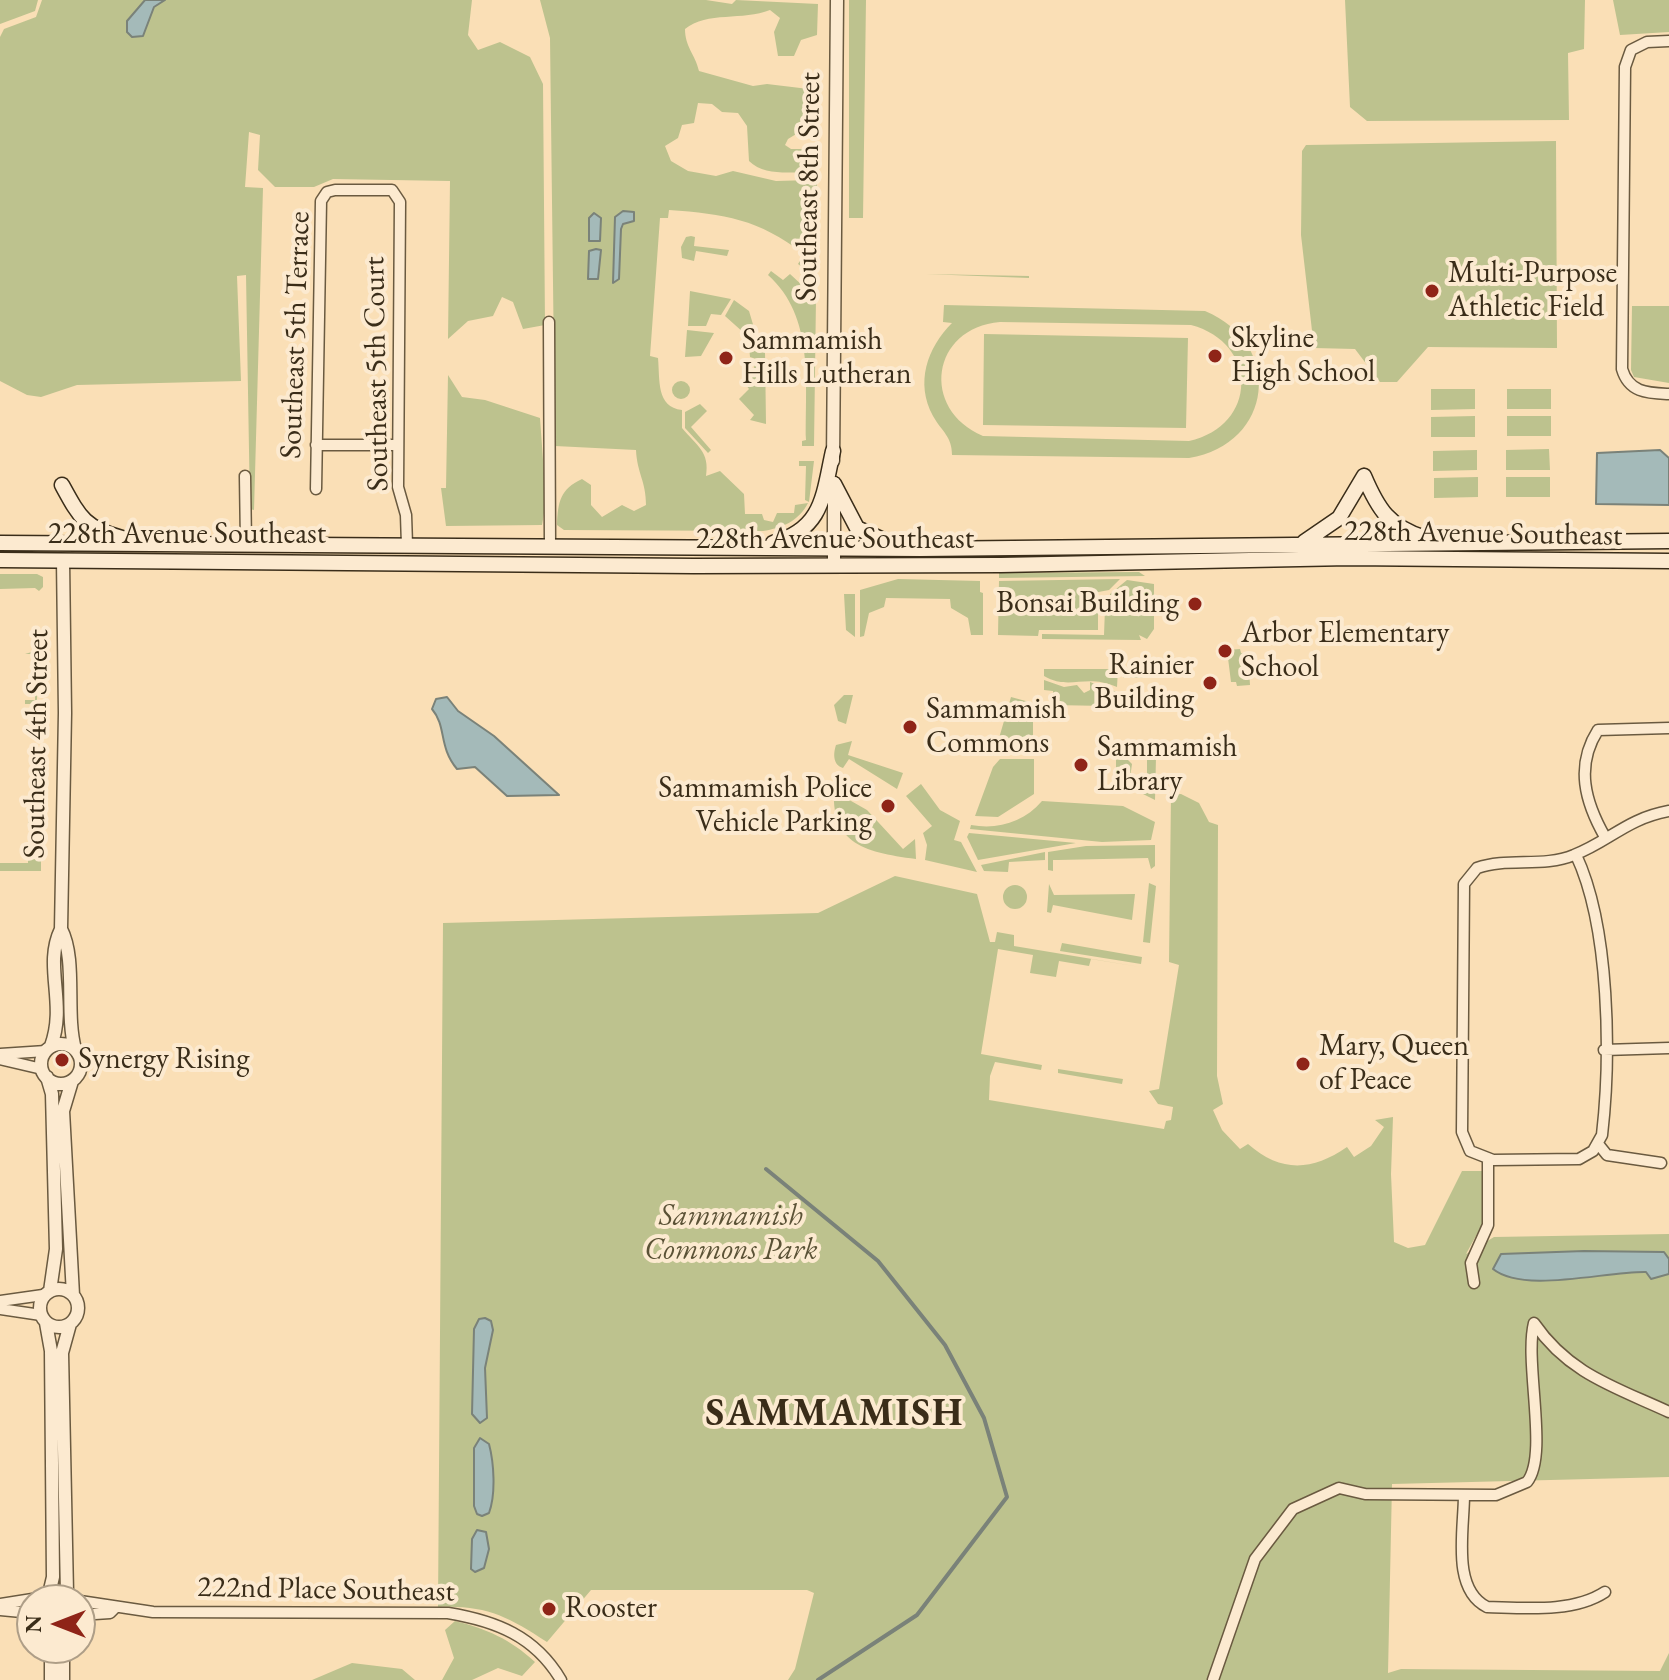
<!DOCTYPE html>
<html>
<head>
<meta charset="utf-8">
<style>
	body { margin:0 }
	#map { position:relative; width:1669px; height:1680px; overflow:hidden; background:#fadfb6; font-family:"EB Garamond",serif }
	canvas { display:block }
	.north { position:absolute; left:16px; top:1584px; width:80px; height:80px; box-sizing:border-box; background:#fcead0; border:2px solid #ae9e87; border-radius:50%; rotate:270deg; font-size:22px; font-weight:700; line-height:32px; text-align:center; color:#3a2d19 }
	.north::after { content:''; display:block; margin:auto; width:28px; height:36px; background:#8f2418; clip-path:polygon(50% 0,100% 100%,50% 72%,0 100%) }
</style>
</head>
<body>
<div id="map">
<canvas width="1669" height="1680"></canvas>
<div class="north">N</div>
</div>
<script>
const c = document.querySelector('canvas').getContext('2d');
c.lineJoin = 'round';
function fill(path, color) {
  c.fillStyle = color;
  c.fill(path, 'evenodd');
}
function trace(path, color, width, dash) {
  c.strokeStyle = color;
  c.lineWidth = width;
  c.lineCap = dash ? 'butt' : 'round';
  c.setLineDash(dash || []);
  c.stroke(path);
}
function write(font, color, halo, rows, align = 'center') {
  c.font = font + ' "EB Garamond",serif';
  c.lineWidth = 8;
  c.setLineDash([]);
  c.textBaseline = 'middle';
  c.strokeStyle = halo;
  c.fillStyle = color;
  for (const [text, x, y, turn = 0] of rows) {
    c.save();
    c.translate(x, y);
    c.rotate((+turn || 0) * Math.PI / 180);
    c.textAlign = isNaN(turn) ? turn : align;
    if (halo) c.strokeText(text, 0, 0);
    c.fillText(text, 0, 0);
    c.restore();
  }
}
fill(new Path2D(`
	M0 0H38L35 11 0 24Z
	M42 0H472L468 35 478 50 500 42 530 57 543 84 545 325 523 329 513 302 502 297 493 316 468 321 448 339 450 181 333 179 314 187H275L258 170 260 135 249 132 245 187 263 188 254 510 250 509 246 275 237 276 241 381 77 385 41 397 27 395 0 381V37L4 29 36 17Z
	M540 0H706L732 4 736 0 818 4 817 35 801 40 794 56H778L774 32 780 18 770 10C743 21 707 11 685 29 685 47 695 54 699 71L753 86 767 84 817 90 816 122 788 139 785 145 791 149H813L814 164 810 172C790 172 764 176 749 161L747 126 738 113 722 112 712 104 698 103 694 123 682 125 678 138 665 146 671 161 688 171 716 176 733 171 776 181 812 180 817 183 816 277 798 264 804 254C758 219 725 214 669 210L668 218H660L650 356 658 358C660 380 656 407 682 410V428C697 446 710 452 706 476L720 471 744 494 745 514H762L764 520 773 522 777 513H794L795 505 808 503C799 521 782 528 763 531L564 530 557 525C558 502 560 489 582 479L591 485V505L602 517 622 505 634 511 646 505C646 481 637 473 636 450L555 446 550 38Z
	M849 0H866L863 218H849Z
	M1345 0H1585L1584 49 1568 53 1569 120 1367 121 1350 107Z
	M1613 0H1669V32L1620 35Z
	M1556 141 1557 348 1428 347 1397 382H1380L1355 349 1314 348 1301 235 1302 151 1306 145Z
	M691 236 695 237 694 246 729 250 727 256 696 251 694 261 682 258 681 247 686 237Z
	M771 271 783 280 790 274 816 298 814 446H802V441L806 440C805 383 815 317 768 275Z
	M926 274 1029 276V278Z
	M690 291 731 299 721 315 711 314 706 326H688Z
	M734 300 749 311 755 331 744 333 725 316Z
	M944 305 1205 311C1284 344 1274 444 1189 458L952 455C952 436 942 432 933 416 915 383 927 348 952 323L943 322ZM1000 322 1191 325C1259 343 1258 426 1189 441L983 436C920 409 931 328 1000 322Z
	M1632 306H1669V383L1634 377 1631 370Z
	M687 330 714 333 701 356 685 357Z
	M984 334 1188 338 1186 428 983 425Z
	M759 339 765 351 766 424 750 420 754 415 739 399 749 389 743 381 747 372H753L756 359 750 357 749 346Z
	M448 375 462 397 485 400 540 418 546 502 542 525 446 526 441 488H446Z
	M672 390a9 9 0 1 1 18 0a9 9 0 1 1-18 0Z
	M1431 389H1475V409L1431 410Z
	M1507 389H1551V409H1507Z
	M700 404 707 411 691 427 711 450 708 453 685 428V412Z
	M1475 416V437H1431V417Z
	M1507 416H1551V436H1507Z
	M1549 449 1550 470H1506V450Z
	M1477 450V470L1433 471V451Z
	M799 461H814L809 502 805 500 806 466H799Z
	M1478 477V497L1434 498V478Z
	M1506 477H1550V497H1506Z
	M1139 572 1145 576 999 578V573Z
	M0 574H37L43 577V587L39 591 35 588 0 589Z
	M898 579 980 581V592L983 593V635H971L968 618 951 608 950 599 886 598 884 607 869 613 864 636 860 637V590Z
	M1120 579 1109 590 1088 594 1098 612V630H1039L1038 636 998 635 999 581Z
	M1127 580 1154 584V629L1147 639 1139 635 1141 640 1042 639V634L1104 635 1105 608H1110V594Z
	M844 594H855V637L846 630Z
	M32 632H38L37 701V704H25V700H35V654H25L35 651Z
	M1240 649 1241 653H1248L1250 685 1237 686 1236 682H1231L1227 650Z
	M1152 666 1156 678H1123L1124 670Z
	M1044 669H1118L1117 687C1085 673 1070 691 1044 676Z
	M1044 680 1064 687 1077 685 1084 693 1090 690V682L1117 692 1113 704 1106 706 1053 705V691L1044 690Z
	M844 695H853L846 724 838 721 834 705Z
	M1011 697 1033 703V750H1000L997 745Z
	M852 741 848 755 903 773 897 789 849 759 843 768C833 765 833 754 836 745Z
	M1116 748 1132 764 1129 785 1116 782Z
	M1147 756 1156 757 1155 800 1143 794 1147 785Z
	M1000 759H1034V794L998 817 975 816 993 767Z
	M835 780H839L837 793 867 810 903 849 915 839 916 859C862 852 827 843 835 780Z
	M921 784 940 810 960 821 954 840 961 842 977 872 925 860 927 845 923 833 932 826 906 796Z
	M1181 794 1199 803 1209 822 1218 825 1217 1076 1223 1104 1213 1110 1222 1130 1240 1149 1248 1144C1281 1173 1312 1171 1347 1147L1354 1157 1371 1146 1384 1127 1375 1120 1393 1117 1391 1174 1394 1242 1408 1248 1425 1245 1462 1171H1484L1483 1223 1466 1254 1494 1237 1669 1234V1477L1392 1484 1388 1673 1401 1669 1660 1671 1669 1653V1680H788L795 1669 814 1593 807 1590H591L547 1642C507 1616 486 1605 438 1607L443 923 818 913 895 876 977 894 990 942H995L997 932 1014 935V946L1140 967 1091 959 1089 966 1059 961 1056 977 1030 973 1033 955 998 949 981 1054 1042 1065 1041 1070 995 1062 990 1076 989 1100 1164 1129 1166 1121 1171 1120 1173 1107 1158 1104 1149 1091 1159 1089 1179 965 1169 962 1171 795Z
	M1042 801 1123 806 1155 822 1151 840 1102 842 970 829 971 825C998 830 1024 822 1042 801Z
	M37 803H41V849H33L34 831 28 827V820L37 819Z
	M969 833 1076 843 978 860 967 837Z
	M1155 845V866L1151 869 1148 858 1058 860H1053V871L1048 870V852L1086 846Z
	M1045 852V860L1009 862 1008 872 984 871 981 865Z
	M41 853V871H0V863H28V854Z
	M1149 883 1156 886 1150 943 1143 942Z
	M1049 884 1054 895 1135 894 1132 920 1053 905 1051 913 1047 912Z
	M1003 897a12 12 0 1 1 24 0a12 12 0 1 1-24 0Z
	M1062 943 1142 957 1141 964 1060 951Z
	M1058 1069 1123 1079 1122 1084 1058 1073Z
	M455 1621C487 1629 510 1639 535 1662L522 1676 498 1668 472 1680H442L454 1658 445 1630Z
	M352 1663 402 1669 415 1680H312Z`), '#bdc28e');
const water = new Path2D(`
	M145 0H165L154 7 143 36 132 37 127 32V21Z
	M623 211 634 212V221L623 224 621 229 619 279 613 283 615 217Z
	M594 213 601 218 600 241H589V218Z
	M596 249 601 250 598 279H588L589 251Z
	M1660 450 1669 458V505L1596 504 1597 453Z
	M447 697 458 711 494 736 559 795 507 796 475 767 457 769C438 746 447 727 432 709L436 699Z
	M1584 1251 1664 1252 1669 1259V1274L1651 1279 1646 1272C1606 1271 1524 1294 1493 1269L1501 1254Z
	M485 1318 491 1321 493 1330 485 1368 487 1418 480 1423 472 1414 474 1329 479 1319Z
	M480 1438 489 1444C494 1463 496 1494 489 1513L482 1516 477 1514 474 1506V1448Z
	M477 1530 486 1532 489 1549 484 1568 475 1572 471 1569 472 1539Z`);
fill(water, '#a4bab9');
trace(water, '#7a8279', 2);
trace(new Path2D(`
	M766 1169 878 1261 945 1345 984 1418 1007 1497 917 1615 818 1680`), '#7a8279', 4);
const minor = new Path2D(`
	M1669 41 1647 42 1631 50 1625 67 1622 369C1629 393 1648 393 1669 394
	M549 322 550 546
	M316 445H398
	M245 476 246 544
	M316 489 321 201 327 192 335 190H392L400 202 398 487 406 515 407 545
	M1605 837C1585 802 1575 766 1598 730L1669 728
	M1576 855C1610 927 1611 1057 1602 1135L1593 1151 1579 1159 1493 1160 1470 1151 1462 1132 1464 884 1477 868C1508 857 1543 868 1574 855 1610 841 1626 819 1669 811
	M1604 1050 1669 1048
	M0 1054 46 1051
	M0 1059 42 1069
	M1599 1145 1607 1155 1661 1163
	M1474 1283 1471 1263 1488 1225V1159
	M0 1301 43 1295
	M0 1309 41 1315
	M1464 1495C1464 1530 1451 1589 1487 1607 1525 1608 1573 1613 1605 1592
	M80 1601 153 1612 448 1613C496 1621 535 1636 561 1680
	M0 1604 45 1597
	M0 1610 32 1613
	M80 1615 110 1613 114 1609
	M1213 1680 1255 1559 1293 1509 1339 1488 1365 1494 1496 1495 1527 1482C1549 1455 1524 1363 1534 1323 1569 1374 1615 1387 1669 1412`);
const tertiary = new Path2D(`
	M833 461 837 0
	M834 483V566
	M61 929C77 960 65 1013 75 1049
	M41 1064a20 20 0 1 1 40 0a20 20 0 1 1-40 0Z
	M51 1046C67 1003 43 966 61 929L65 713 63 560
	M47 1077 52 1094 56 1249 50 1291
	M72 1081 63 1111 73 1295
	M40 1308a19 19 0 1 1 38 0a19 19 0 1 1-38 0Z
	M46 1323 51 1351 53 1577 49 1594
	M67 1593 62 1353 70 1324
	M44 1600 59 1591 73 1600
	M51 1648V1680
	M63 1680V1648`);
const secondary = new Path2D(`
	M1364 476C1378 509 1389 527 1425 538
	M834 484 857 528 892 544
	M62 485C80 518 85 528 122 538
	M1304 542 1339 518 1364 476
	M0 543 920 549 1669 541
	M773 543C823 529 823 496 833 451
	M0 560 694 566 1001 565 1349 558 1669 561`);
trace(minor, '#6a5a40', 13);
trace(tertiary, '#6a5a40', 15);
trace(secondary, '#3a2d19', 17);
trace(minor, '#fcead0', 10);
trace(tertiary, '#fcead0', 12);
trace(secondary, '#fcead0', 14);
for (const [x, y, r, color] of [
	[1432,291,8,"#8f2418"],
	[1215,356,8,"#8f2418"],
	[726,358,8,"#8f2418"],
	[1195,604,8,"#8f2418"],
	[1225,651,8,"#8f2418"],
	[1210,683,8,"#8f2418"],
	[910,727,8,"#8f2418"],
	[1081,765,8,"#8f2418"],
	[888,806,8,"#8f2418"],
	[62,1060,8,"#8f2418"],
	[1303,1064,8,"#8f2418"],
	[549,1609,8,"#8f2418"]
]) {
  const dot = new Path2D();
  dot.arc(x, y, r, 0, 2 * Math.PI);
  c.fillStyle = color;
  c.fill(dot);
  trace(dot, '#fcead0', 3);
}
write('30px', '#3a2d19', '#fcead0', [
	["Southeast 8th Street",809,187,-89],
	["Southeast 5th Terrace",296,335,-88],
	["Southeast 5th Court",377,374,-91],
	["228th Avenue Southeast",1483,534,1],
	["228th Avenue Southeast",187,535],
	["228th Avenue Southeast",835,540],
	["Southeast 4th Street",37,744,-89],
	["222nd Place Southeast",326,1590,1]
]);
write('30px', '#3a2d19', '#fcead0', [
	["Multi-Purpose",1448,274],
	["Athletic Field",1448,308],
	["Skyline",1231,339],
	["High School",1231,373],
	["Sammamish",742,341],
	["Hills Lutheran",742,375],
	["Bonsai Building",1179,604,"right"],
	["Arbor Elementary",1241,634],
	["School",1241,668],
	["Rainier",1194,666,"right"],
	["Building",1194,700,"right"],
	["Sammamish",926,710],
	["Commons",926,744],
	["Sammamish",1097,748],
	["Library",1097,782],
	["Sammamish Police",872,789,"right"],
	["Vehicle Parking",872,823,"right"],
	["Mary, Queen",1319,1047],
	["of Peace",1319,1081],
	["Synergy Rising",78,1060],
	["Rooster",565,1609]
], 'left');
write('italic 30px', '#5b5236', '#fcead0', [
	["Sammamish",731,1217],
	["Commons Park",731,1251]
]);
c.letterSpacing = '2px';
write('bold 38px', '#3a2d19', '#fcead0', [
	["SAMMAMISH",835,1415]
]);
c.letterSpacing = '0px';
</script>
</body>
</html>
